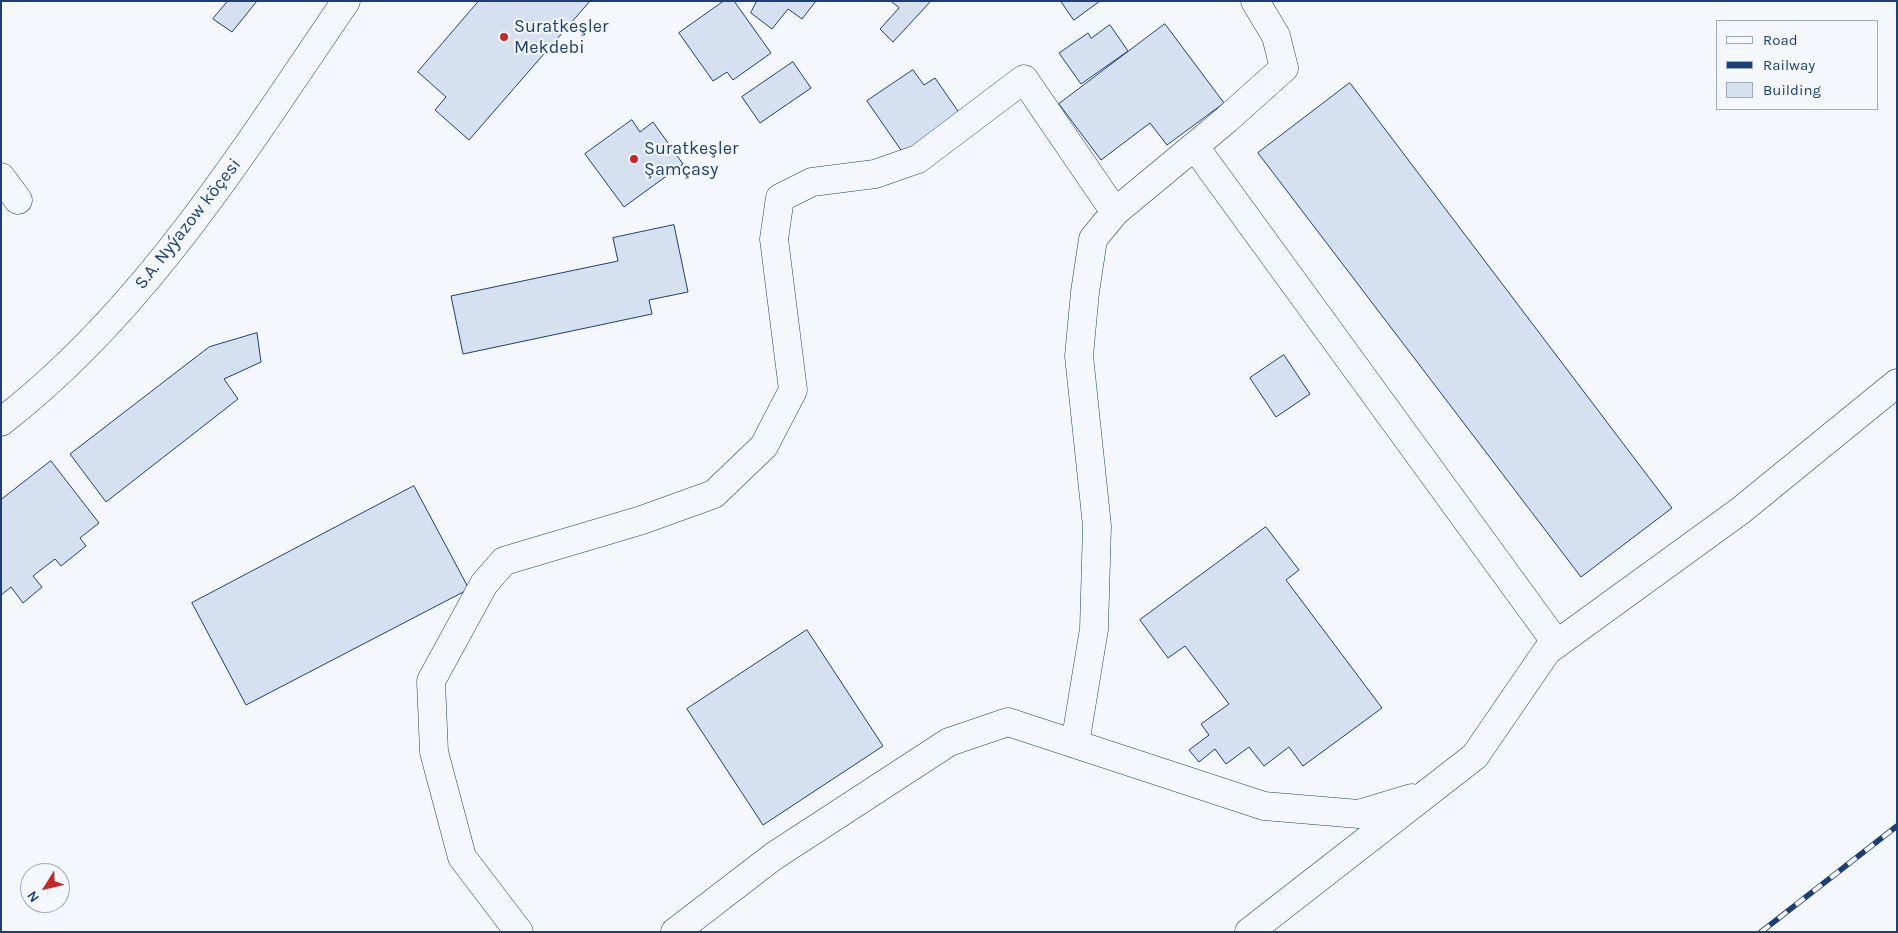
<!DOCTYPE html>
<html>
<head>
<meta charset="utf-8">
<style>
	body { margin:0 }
	#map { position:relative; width:1898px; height:933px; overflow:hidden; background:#f4f7fb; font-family:Karla,sans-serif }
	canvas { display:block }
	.frame { position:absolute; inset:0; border:2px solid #1d3f73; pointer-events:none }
	.legend { position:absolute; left:1716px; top:20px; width:162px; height:90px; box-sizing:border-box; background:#f4f7fb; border:1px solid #9eadc5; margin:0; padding:6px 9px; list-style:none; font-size:15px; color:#1d3f73 }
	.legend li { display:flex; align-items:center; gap:10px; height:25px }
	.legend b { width:25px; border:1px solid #9eadc5 }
	.north { position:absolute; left:20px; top:863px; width:50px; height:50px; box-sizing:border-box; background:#f4f7fb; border:1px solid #9eadc5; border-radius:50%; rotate:234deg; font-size:14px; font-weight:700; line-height:20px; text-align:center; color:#1d3f73 }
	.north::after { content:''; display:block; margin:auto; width:18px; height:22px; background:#c62828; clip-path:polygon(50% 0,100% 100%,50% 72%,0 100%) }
</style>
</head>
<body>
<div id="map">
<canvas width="1898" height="933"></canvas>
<div class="frame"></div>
<ul class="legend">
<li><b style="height:6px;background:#f4f7fb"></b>Road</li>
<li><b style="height:6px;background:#1d3f73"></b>Railway</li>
<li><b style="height:14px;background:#d5e0f0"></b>Building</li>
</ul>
<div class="north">N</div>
</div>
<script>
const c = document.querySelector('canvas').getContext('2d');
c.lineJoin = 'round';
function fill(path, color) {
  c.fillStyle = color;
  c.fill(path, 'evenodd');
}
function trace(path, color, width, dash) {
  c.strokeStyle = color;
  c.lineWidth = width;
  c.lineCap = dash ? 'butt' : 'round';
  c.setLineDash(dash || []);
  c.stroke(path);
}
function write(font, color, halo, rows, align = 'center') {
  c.font = font + ' Karla,sans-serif';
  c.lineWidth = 4;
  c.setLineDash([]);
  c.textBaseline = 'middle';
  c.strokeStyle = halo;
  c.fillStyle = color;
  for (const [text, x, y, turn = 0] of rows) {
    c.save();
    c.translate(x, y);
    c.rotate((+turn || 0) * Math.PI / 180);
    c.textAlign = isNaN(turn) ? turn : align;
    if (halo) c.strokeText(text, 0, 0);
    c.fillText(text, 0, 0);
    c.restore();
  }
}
const building = new Path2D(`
	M228 1H257L232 32 213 19Z
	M479 1H590L469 140 435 110 446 97 418 72Z
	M724 1H734L771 53 733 80 727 72 713 81 679 33Z
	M757 1H816L802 19 788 9 772 29 751 13Z
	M891 1H931L893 42 880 29 899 8Z
	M1061 1H1100L1074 20Z
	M1165 24 1224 103 1167 145 1150 123 1101 160 1059 104Z
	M1110 25 1128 51 1081 84 1059 53 1088 33 1091 38Z
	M793 62 811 88 760 123 742 97Z
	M913 70 924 85 935 78 960 114 903 153 867 101Z
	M1350 83 1672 508 1581 577 1258 153Z
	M632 120 640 132 653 122 683 164 624 207 585 154Z
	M674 225 688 292 649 300 652 314 463 354 451 296 618 261 613 238Z
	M257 333 261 362 224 379 238 399 106 502 70 454 209 347Z
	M1284 355 1310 394 1276 417 1250 378Z
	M51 461 99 523 80 538 86 546 61 566 55 559 33 576 42 587 23 603 11 587 1 595V500Z
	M414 486 469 589 246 705 192 603Z
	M1266 527 1299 570 1286 580 1382 708 1303 766 1289 747 1264 766 1249 747 1226 764 1215 749 1199 762 1189 750 1209 735 1201 724 1229 704 1185 646 1168 658 1140 620Z
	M807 630 883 746 763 825 687 709Z`);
fill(building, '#d5e0f0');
trace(building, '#1d3f73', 1);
const minor = new Path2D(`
	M1195 147 1557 644
	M1 177 18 200
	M1075 744 1094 629 1097 526 1079 356 1085 292 1093 239 1115 212 1226 120 1284 68 1276 36 1255 1
	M519 932 462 857 434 752 431 681 484 584 504 561 642 520 714 494 764 446 793 390 774 239 780 198 812 182 875 174 918 159 1024 79 1115 212
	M675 932 774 856 949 742 1008 722 1264 806 1359 814 1412 798
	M1249 932 1475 756 1547 651 1740 511 1897 383`);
const primary = new Path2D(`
	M1 422C146 310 244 150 346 1`);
trace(minor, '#1d3f73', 29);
trace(primary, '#1d3f73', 29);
trace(minor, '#f4f7fb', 28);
trace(primary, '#f4f7fb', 28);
const rail = new Path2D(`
	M1761 932 1897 826`);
trace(rail, '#1d3f73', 5.5);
trace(rail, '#f4f7fb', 4, [11]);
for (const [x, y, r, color] of [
	[504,37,5,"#c62828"],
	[634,159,5,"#c62828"]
]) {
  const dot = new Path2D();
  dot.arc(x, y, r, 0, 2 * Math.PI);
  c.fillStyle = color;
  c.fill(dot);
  trace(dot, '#f4f7fb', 2);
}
write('18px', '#1d3f73', '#f4f7fb', [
	["Suratkeşler",514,27],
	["Mekdebi",514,48],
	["Suratkeşler",644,149],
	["Şamçasy",644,170]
], 'left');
write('18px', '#1d3f73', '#f4f7fb', [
	["S.A. Nyýazow köçesi",188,224,-52]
]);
</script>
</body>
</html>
